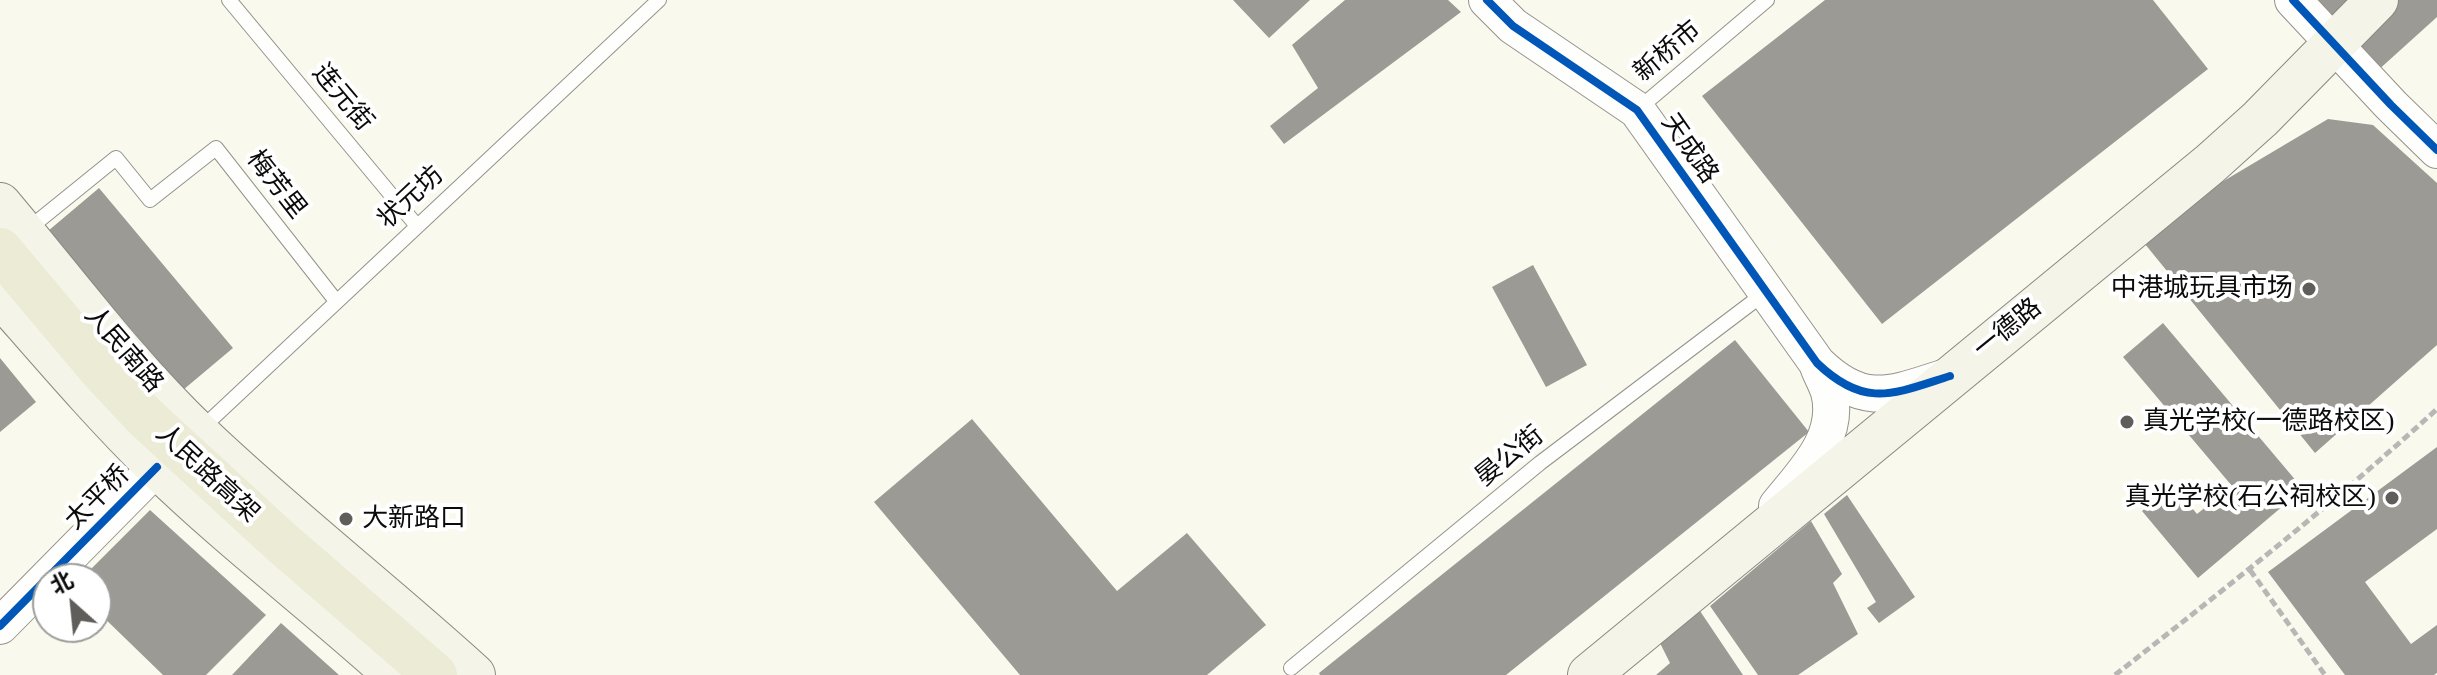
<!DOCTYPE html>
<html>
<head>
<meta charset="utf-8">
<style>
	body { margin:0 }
	#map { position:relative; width:2437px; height:675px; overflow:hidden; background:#faf9ee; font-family:"Times New Roman","Noto Sans SC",serif }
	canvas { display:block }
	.north { position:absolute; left:32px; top:563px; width:80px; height:80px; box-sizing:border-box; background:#fff; border:2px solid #9d9d9d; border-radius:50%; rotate:333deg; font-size:22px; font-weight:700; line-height:32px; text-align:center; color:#0b0b0b }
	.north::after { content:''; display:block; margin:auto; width:28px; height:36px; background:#5f5e5a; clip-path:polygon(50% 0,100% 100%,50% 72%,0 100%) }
</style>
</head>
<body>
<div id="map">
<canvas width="2437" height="675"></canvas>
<div class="north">北</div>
</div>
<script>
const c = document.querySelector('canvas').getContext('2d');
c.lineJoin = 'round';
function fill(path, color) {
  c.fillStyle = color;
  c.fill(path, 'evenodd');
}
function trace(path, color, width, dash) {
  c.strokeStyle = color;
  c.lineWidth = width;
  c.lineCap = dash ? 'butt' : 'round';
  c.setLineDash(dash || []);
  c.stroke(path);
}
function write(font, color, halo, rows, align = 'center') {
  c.font = font + ' "Times New Roman","Noto Sans SC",serif';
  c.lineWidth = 8;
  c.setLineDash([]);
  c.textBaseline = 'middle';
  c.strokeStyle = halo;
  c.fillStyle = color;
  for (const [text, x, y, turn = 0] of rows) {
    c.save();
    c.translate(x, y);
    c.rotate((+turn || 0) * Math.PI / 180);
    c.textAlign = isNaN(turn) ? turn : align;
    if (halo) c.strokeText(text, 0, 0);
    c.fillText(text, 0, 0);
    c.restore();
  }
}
fill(new Path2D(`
	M1233 0H1310L1269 38Z
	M1345 0H1448L1461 12 1284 144 1270 126 1318 88 1292 45Z
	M1825 0H2153L2208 69 1882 324 1702 96Z
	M2292 0H2437V17L2365 82Z
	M2328 119 2373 125 2437 183V345L2315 453 2136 233Z
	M99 188 233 348 183 390 48 231Z
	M1533 265 1587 365 1546 387 1492 287Z
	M2163 323 2303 489 2198 578 2142 511 2173 485 2197 514 2232 486 2123 357Z
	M1735 340 1809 432 1506 675H1320L1319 673Z
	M0 358 36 402 0 432Z
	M972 419 1117 591 1187 533 1266 625 1207 675H1020L874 502Z
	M2437 447V529L2365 582 2411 644 2437 625V673L2434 675H2345L2268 572Z
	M1847 495 1915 597 1879 623 1867 608 1876 602 1824 514Z
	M150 510 266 615 206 675H163L96 610V579H81Z
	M1811 521 1842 574 1833 583 1858 634 1798 675H1758L1710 606Z
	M1700 611 1743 675H1656L1670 663 1660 643Z
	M281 623 339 675H232Z`), '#9c9a94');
const service = new Path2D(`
	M229 0 417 226
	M1637 110 1767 0
	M27 230 116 158 150 200 216 148 336 301
	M201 429 659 0
	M1291 668 1540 463 1766 292`);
const tertiary = new Path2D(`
	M1487 0 1513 26 1637 110 1817 363C1863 408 1890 395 1946 377
	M2293 0 2391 105 2437 150
	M1777 506C1803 473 1841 438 1829 392 1826 382 1820 373 1817 363
	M0 626 157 467`);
const secondary = new Path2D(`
	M0 204C65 281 126 364 199 434 287 518 384 593 474 675
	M0 295C51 353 101 412 156 466 232 540 317 604 395 675
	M1589 675 2210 164 2260 119 2377 0`);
const primary = new Path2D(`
	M0 250 102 371 145 417 280 541 435 675`);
trace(service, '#93928d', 16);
trace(tertiary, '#93928d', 38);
trace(secondary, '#898984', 44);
trace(primary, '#807f7a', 46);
trace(new Path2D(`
	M2250 570 2325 675
	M2115 675C2225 589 2334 503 2437 409`), '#b7b7b5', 5, [8, 4]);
trace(service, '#fefefc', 14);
trace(tertiary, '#fefefc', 36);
trace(secondary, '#f4f4e8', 42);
trace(primary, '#ecebd6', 44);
trace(new Path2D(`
	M1487 0 1513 26 1637 110 1817 363C1865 409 1893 394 1950 376
	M2293 0 2391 105 2437 150
	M0 626 157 467`), '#0057b8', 8);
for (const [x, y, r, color] of [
	[2309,289,8,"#5f5e5a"],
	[2127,422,8,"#5f5e5a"],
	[2392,498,8,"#5f5e5a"],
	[346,519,8,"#5f5e5a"]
]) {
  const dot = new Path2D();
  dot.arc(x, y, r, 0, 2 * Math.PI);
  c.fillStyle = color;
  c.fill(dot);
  trace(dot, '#fff', 3);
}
write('26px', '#0b0b0b', '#fff', [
	["新桥市",1668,52,-40],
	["连元街",342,98,50],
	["天成路",1689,149,55],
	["梅芳里",276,185,52],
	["状元坊",411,198,-43],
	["一德路",2008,329,-39],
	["人民南路",123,350,49],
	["晏公街",1510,457,-39],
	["人民路高架",207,474,43],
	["太平桥",98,498,-45]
]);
write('26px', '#0b0b0b', '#fff', [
	["中港城玩具市场",2293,289],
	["真光学校(一德路校区)",2143,422,"left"],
	["真光学校(石公祠校区)",2376,498],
	["大新路口",362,519,"left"]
], 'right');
</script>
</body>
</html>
